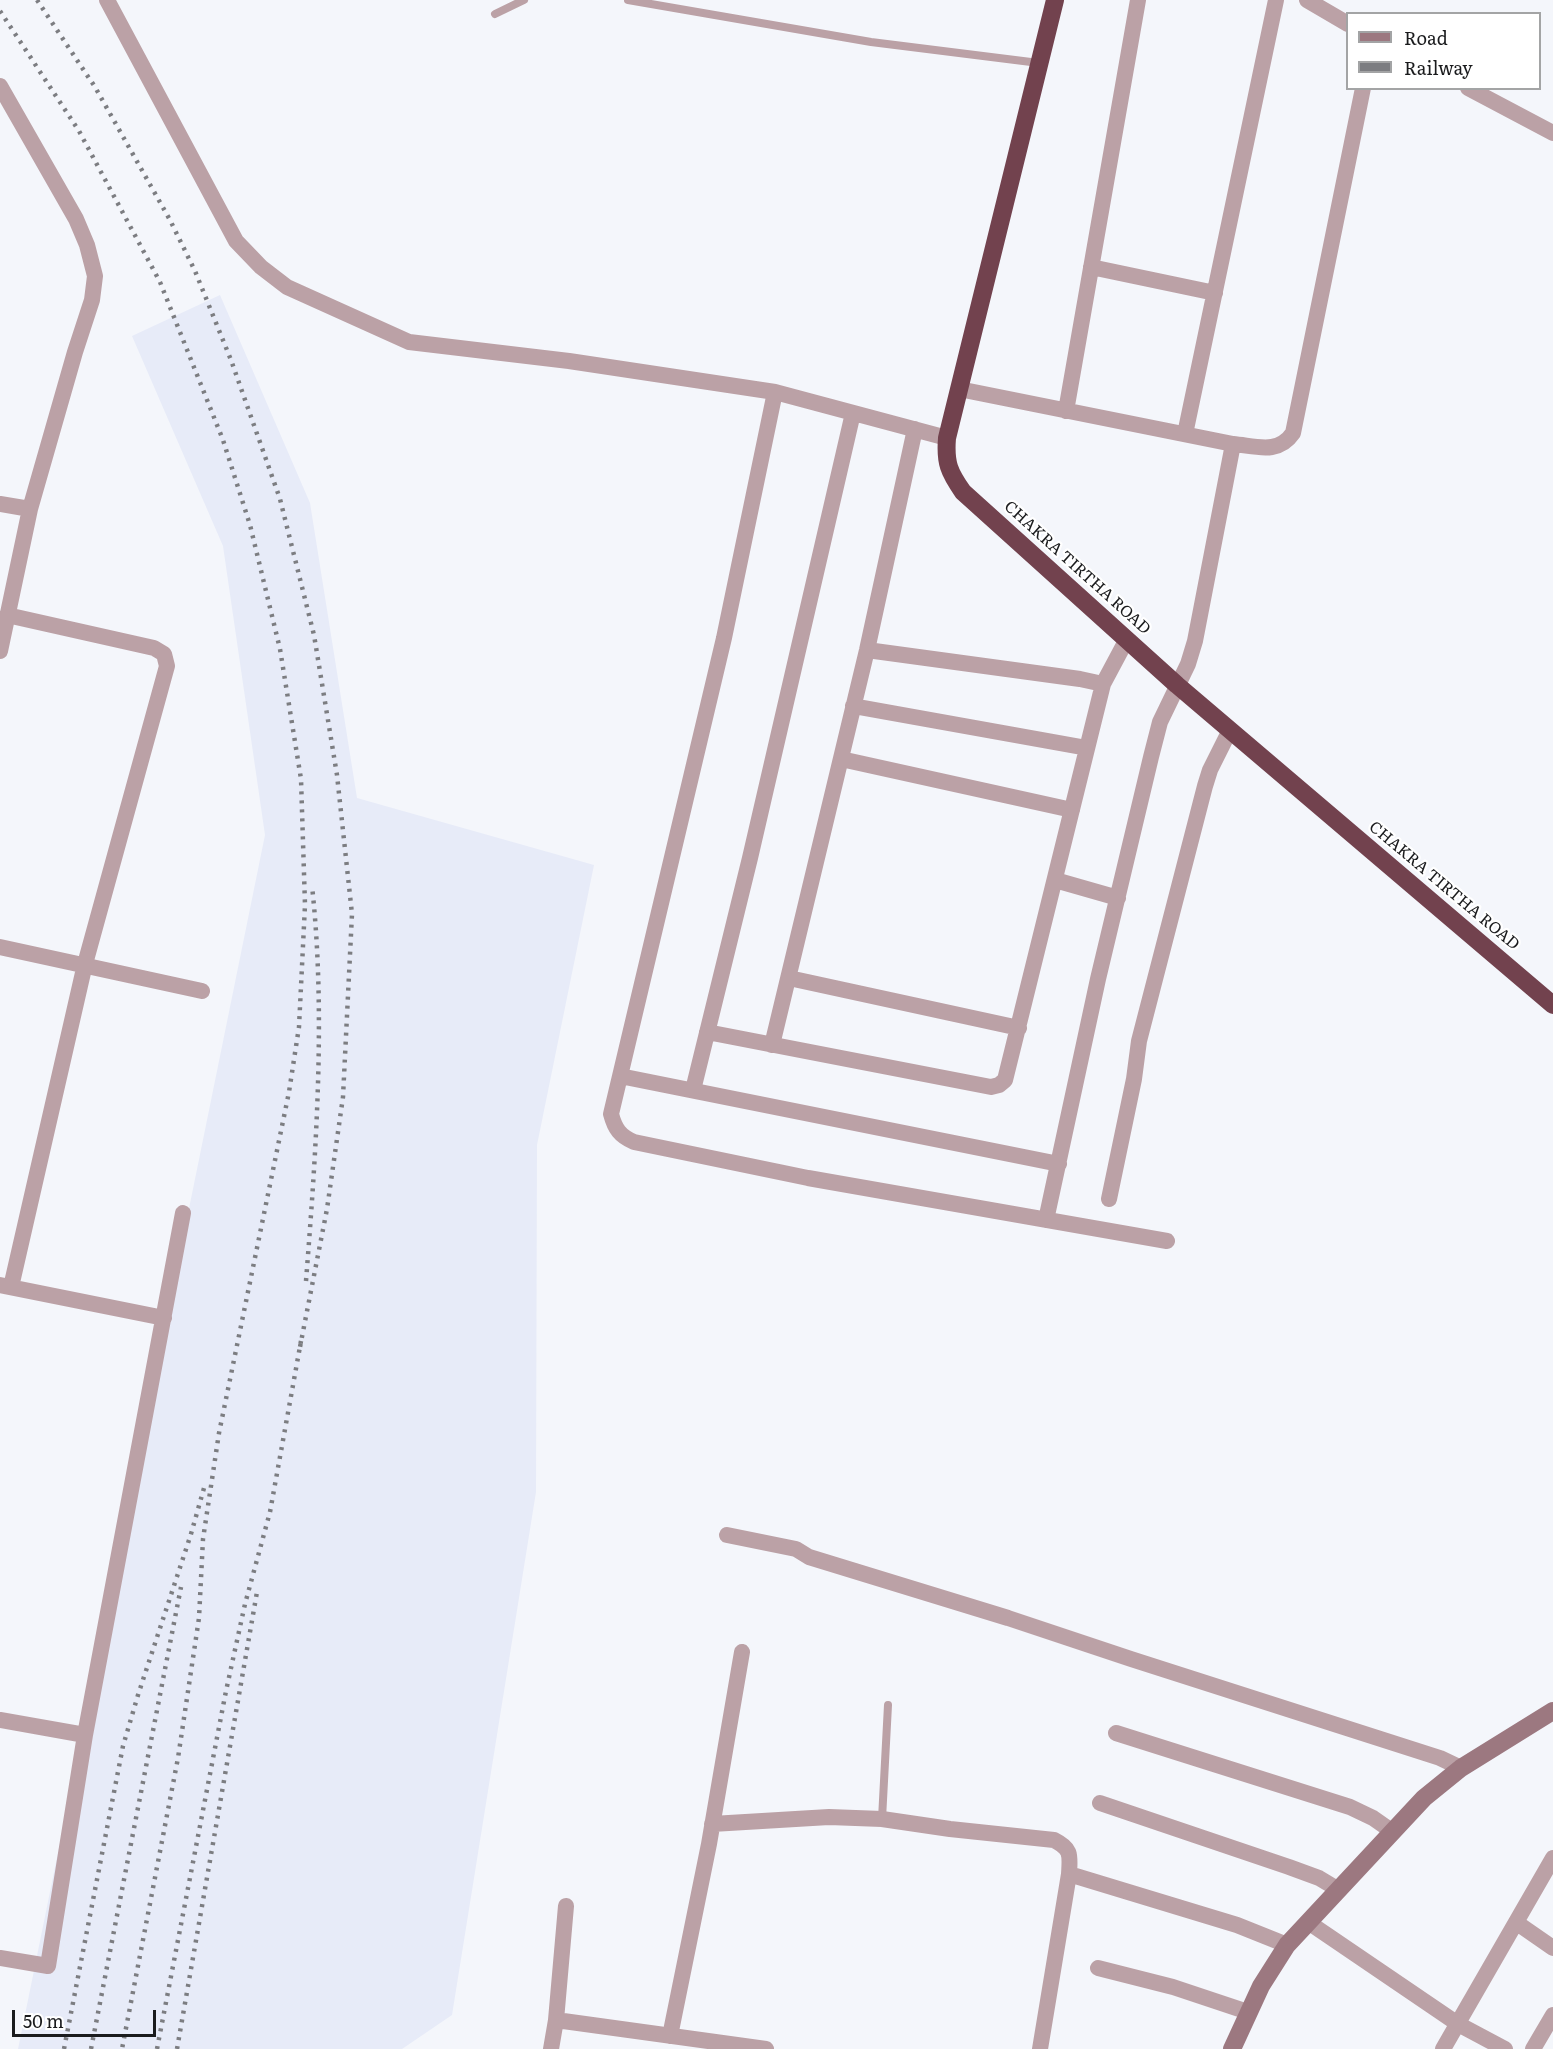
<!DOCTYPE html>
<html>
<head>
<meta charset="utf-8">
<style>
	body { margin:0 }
	#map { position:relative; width:1553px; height:2049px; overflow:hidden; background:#f4f6fb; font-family:Literata,serif }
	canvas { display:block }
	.legend { position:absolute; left:1346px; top:12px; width:195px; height:78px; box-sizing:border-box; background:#fff; border:2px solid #a3a4a5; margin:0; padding:8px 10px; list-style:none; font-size:18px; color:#1a1b1d }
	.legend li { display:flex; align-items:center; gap:12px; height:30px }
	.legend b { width:30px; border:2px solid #a3a4a5 }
	.scale { position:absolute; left:12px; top:2010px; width:144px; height:27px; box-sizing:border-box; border:3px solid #1a1b1d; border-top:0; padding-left:8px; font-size:18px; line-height:21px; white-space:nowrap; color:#1a1b1d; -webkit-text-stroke:4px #fff; paint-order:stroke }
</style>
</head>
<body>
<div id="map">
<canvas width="1553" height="2049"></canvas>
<ul class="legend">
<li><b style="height:8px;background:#9c7880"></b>Road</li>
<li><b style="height:8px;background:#7c7d81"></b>Railway</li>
</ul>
<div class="scale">50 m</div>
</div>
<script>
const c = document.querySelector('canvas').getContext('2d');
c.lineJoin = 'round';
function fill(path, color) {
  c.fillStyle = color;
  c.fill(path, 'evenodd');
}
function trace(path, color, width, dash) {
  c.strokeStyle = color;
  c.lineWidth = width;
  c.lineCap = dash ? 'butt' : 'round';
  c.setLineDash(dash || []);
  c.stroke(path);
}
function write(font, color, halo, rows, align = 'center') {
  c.font = font + ' Literata,serif';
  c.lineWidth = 4.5;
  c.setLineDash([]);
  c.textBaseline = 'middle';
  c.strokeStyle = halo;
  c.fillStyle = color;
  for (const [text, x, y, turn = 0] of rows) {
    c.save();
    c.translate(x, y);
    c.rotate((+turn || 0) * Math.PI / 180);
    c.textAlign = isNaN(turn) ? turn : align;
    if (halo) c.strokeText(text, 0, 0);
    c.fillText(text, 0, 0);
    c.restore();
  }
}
fill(new Path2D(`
	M220 295 310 503 357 798 594 865 537 1145 536 1492 452 2015 402 2049H18L265 835 223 546 132 336Z`), '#e7ebf8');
trace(new Path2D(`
	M628 0 871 42 1039 63
	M495 14 524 0
	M882 1819 888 1705`), '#bba1a6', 8);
trace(new Path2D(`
	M107 0 236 241 261 267 287 287 409 342 569 361 775 392 947 438
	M1307 0 1348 24
	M0 86 76 219 87 245 95 276 92 300 75 352 30 509 0 651
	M1468 88 1553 133
	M1091 267 1215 293
	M959 389 1233 444C1256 446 1278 455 1293 433L1363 88
	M775 392 724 638 611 1114C615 1129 620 1136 634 1142L808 1178 1167 1241
	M1066 411 1138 0
	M1185 434 1276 0
	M0 504 30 509
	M7 615 154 648 164 654 167 666 85 964 11 1287
	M867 650 1080 679 1103 684
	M853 706 1087 748
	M841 759 1072 810
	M1055 880 1118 898
	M0 947 202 991
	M789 978 1019 1028
	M707 1032 991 1087 999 1085 1005 1080 1103 684 1127 639
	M772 1045 867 650 915 429
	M620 1076 1059 1164
	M693 1090 750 858 853 413
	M1109 1199 1134 1079 1139 1041 1205 786 1210 770 1230 730
	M1046 1220 1098 979 1151 757 1160 722 1188 664 1195 641 1233 444
	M0 1285 164 1318
	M727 1535 796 1549 809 1557 1008 1618 1131 1659 1440 1758 1461 1768
	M0 1720 85 1735
	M1116 1733 1350 1807 1373 1818 1393 1832
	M1100 1803 1289 1867 1319 1878 1339 1890
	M712 1824 829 1817 882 1819 950 1829 1054 1840C1072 1849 1070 1855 1069 1874L1040 2049
	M1069 1874 1237 1925 1287 1945
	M1308 1922 1458 2024 1505 2049
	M1517 1923 1553 1948
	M0 1958 48 1966 85 1735 183 1213
	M1098 1968 1173 1987 1248 2012
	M556 2020 766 2049
	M670 2036 709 1844 742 1652
	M551 2049 556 2020 566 1906
	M1443 2049 1553 1858
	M1533 2049 1553 2015`), '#bba1a6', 16);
trace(new Path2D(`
	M1232 2049 1261 1986 1287 1945 1424 1798 1461 1768 1553 1711`), '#9c7880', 18);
trace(new Path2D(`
	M1055 0 947 438C945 463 949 472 963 492L1177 685 1553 1005`), '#72424e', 18);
trace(new Path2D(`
	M37 0 95 87 170 220 195 271 231 360 280 499 314 635 337 775 352 914 343 1097 327 1209 300 1347
	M0 11 79 131 160 282 223 440 250 525 280 649 301 779 305 905 299 1027 289 1092 219 1433 203 1539 199 1618 178 1758 122 2049
	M306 1281C316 1153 326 1014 312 886
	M64 2049 123 1746 138 1695 191 1534 204 1488
	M91 2049 181 1587
	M157 2049 226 1691 245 1604 270 1512 301 1341
	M177 2049 257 1592`), '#7c7d81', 4.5, [3, 6]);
write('16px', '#1a1b1d', '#fff', [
	["CHAKRA TIRTHA ROAD",1077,568,42],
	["CHAKRA TIRTHA ROAD",1444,886,40]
]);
</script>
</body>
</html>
